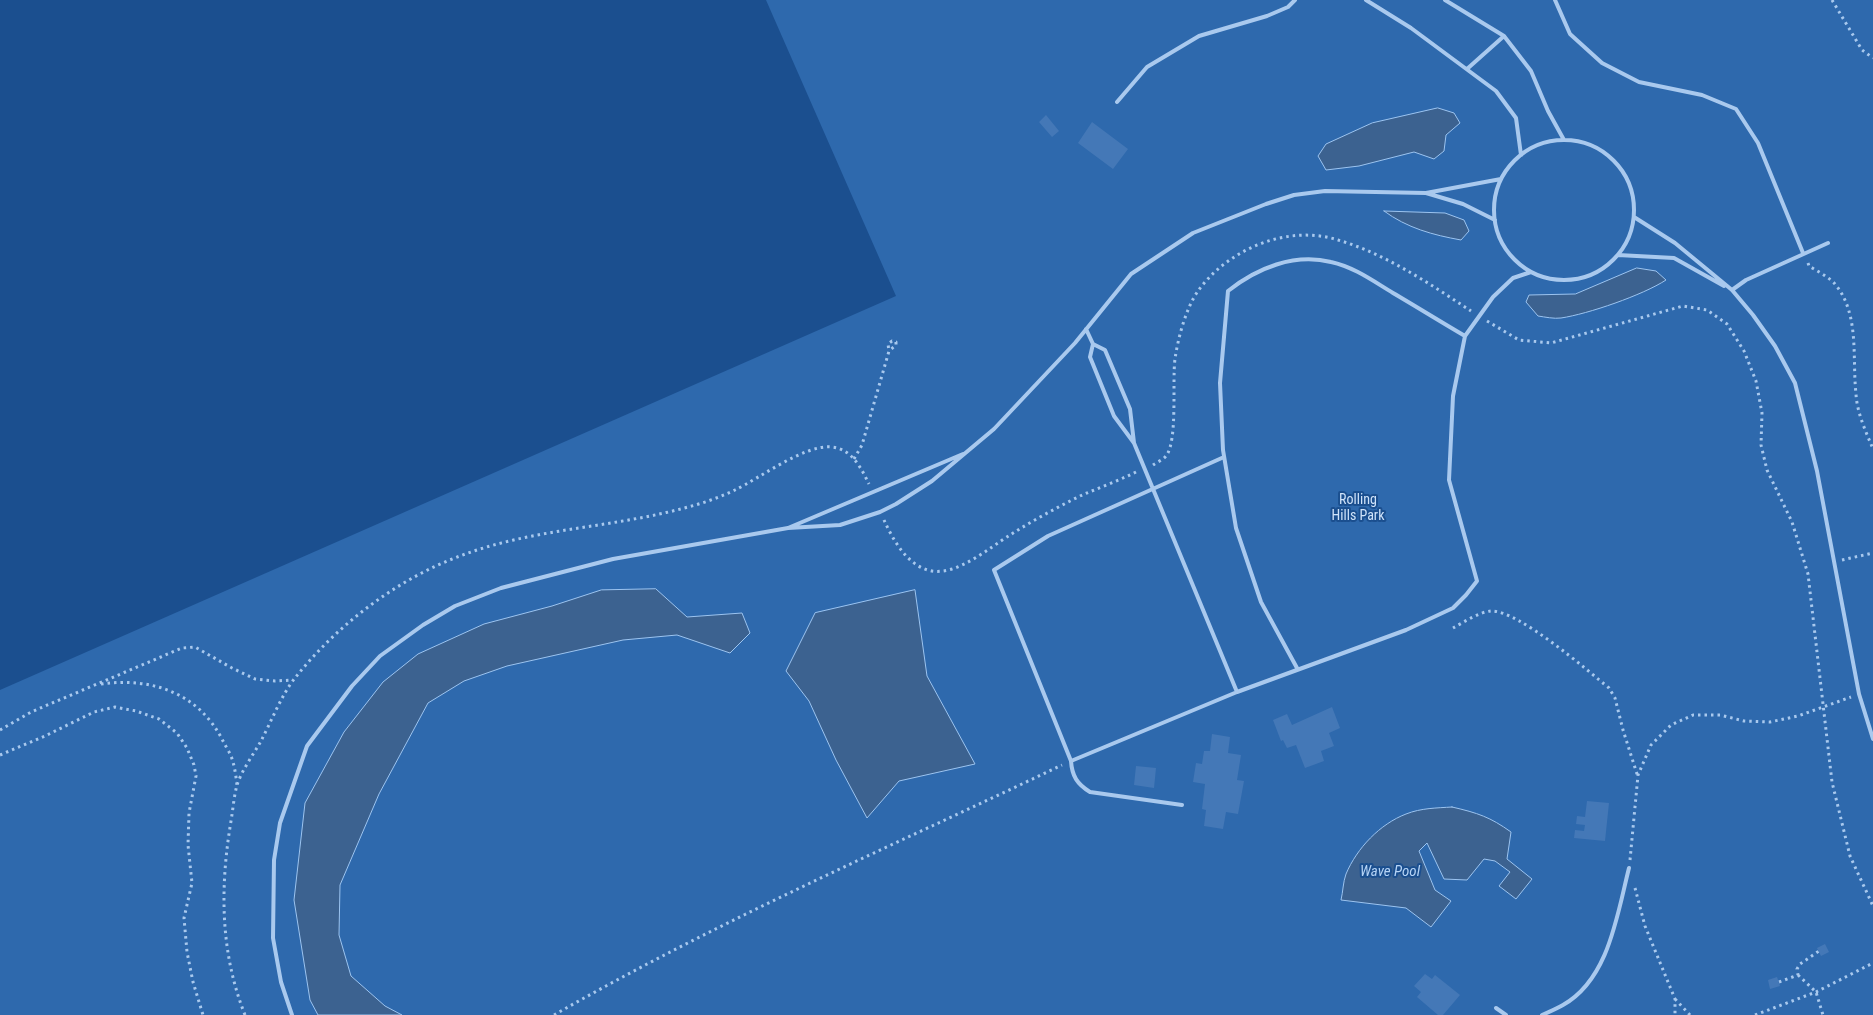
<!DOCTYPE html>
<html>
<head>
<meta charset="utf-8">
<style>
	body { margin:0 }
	canvas { display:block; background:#1b4f8f }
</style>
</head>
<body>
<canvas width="1873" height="1015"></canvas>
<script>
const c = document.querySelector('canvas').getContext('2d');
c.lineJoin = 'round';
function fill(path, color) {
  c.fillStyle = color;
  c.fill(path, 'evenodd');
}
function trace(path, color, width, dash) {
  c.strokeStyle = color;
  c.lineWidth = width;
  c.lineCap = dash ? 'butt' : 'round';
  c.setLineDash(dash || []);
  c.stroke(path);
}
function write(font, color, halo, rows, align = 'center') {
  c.font = font + ' "Roboto Condensed",sans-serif';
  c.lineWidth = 4;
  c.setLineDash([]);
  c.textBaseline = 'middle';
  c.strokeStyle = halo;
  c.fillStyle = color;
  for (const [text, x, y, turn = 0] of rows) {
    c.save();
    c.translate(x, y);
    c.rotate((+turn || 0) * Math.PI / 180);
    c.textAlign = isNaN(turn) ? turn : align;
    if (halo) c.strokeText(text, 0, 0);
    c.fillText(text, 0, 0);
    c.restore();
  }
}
fill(new Path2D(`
	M766 0H1873V1015H0V690L896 296Z`), '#2e69ad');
const water = new Path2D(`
	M1438 108 1454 113 1460 123 1446 135 1444 151 1434 159 1414 152 1359 166 1326 170 1318 156 1326 144 1372 123Z
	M1384 211 1445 213 1464 220 1469 231 1461 240C1433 235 1407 228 1384 211Z
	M1637 268 1656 271 1666 280C1643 295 1588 314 1561 318 1554 319 1545 317 1538 316L1526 302 1529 295 1575 294Z
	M656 589 687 617 742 613 750 633 730 653 677 635 623 640 507 666 464 681 428 703 379 794 340 885 339 935 351 976 385 1006 402 1015H318L310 1000 294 900 305 803 344 732 383 682 418 654 484 624 552 606 601 590Z
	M915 590 927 676 975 764 899 781 867 818 836 760 809 701 786 671 815 613Z
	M1452 807C1478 813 1490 817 1511 832L1507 859 1532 879 1516 899 1499 886 1510 872 1495 861 1484 859 1467 880 1444 879 1427 843 1419 851 1435 890 1451 901 1431 927 1406 908 1341 900C1343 892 1343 882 1346 874 1357 848 1380 824 1406 814 1421 808 1437 808 1452 807Z`);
fill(water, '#3c6290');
trace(water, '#9cc4f0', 1);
fill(new Path2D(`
	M1046 115 1059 131 1052 137 1039 122Z
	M1092 122 1128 149 1113 169 1078 143Z
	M1332 707 1340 728 1329 733 1334 746 1321 751 1324 761 1305 768 1296 745 1287 748 1283 740 1281 741 1273 720 1287 714 1292 725Z
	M1212 734 1230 737 1228 753 1241 755 1237 780 1244 781 1238 814 1226 812 1223 829 1204 826 1206 810 1202 809 1205 784 1193 782 1196 763 1202 764 1204 751H1210Z
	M1136 766 1156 768 1154 788 1134 785Z
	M1587 801 1609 803 1605 841 1574 838 1575 830 1584 831 1585 825 1576 824 1577 816 1585 817Z
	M1825 944 1829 952 1821 956 1817 948Z
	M1425 974 1432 979 1435 975 1460 995 1443 1015H1438L1417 997 1421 992 1414 986Z
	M1777 977 1780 986 1770 989 1768 980Z`), '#4478b7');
trace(new Path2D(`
	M1832 0 1862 50 1873 58
	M1808 263 1809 266C1817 271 1829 277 1835 284 1860 314 1852 358 1856 394 1857 413 1866 432 1873 449
	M1487 321 1519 340 1551 343 1683 306 1707 310 1727 324 1744 351 1756 381 1762 413 1761 445 1767 470 1792 522 1808 574 1832 782 1850 856 1873 906
	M854 459 862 445 889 351 888 344 892 341 896 342V345L889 351
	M1153 465C1157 462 1163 460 1166 456 1178 441 1172 381 1175 359 1178 338 1186 308 1198 291 1228 249 1288 224 1338 240 1386 254 1430 284 1471 311
	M884 520C893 540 908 567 932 571 958 575 989 548 1010 535 1032 521 1056 508 1080 496 1098 488 1118 481 1136 472
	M1842 560 1873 553
	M1453 628C1464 622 1479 612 1491 611 1518 610 1587 670 1609 688L1615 698 1623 730 1637 774
	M101 684C152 677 199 693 223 741 226 747 231 754 233 762 235 769 236 777 237 785
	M0 730 31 712 182 648 195 647 232 668 255 679 275 681 293 680
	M0 755 45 736 94 712 115 707 136 711 159 719 177 733 187 748 194 765 196 776 189 813 188 845 192 883 184 918 187 952 193 982 203 1015
	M1630 860 1638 775 1651 745 1671 725 1693 715H1720L1744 721 1770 722 1798 716 1851 697
	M1635 888 1645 926 1675 999V1015
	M1798 975 1816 992 1823 1015
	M1779 982 1798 975 1797 969 1800 964 1819 951
	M1675 999 1690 1015
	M245 1015C220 952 220 887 231 821 233 809 234 796 237 785 242 770 253 755 261 741 271 722 282 694 295 678 336 626 397 579 460 556 533 528 613 528 688 507 704 503 720 497 735 490 760 478 805 444 832 447 852 449 861 468 869 484
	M554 1015C718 921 892 846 1062 765
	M1755 1015 1816 992 1873 963`), '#a9c9ee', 3, [2.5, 4]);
trace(new Path2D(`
	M1366 0 1411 28 1496 91 1516 118 1521 155
	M1445 0 1504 36 1531 71 1548 111 1564 140
	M1555 0 1570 34 1602 63 1639 82 1702 95 1736 109 1758 143 1803 253
	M1467 69 1504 36
	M1117 102 1147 67 1199 36 1267 16 1288 7 1295 0
	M1494 210a70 70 0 1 1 140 0a70 70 0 1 1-140 0Z
	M1634 217 1675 243 1732 290 1753 315 1775 346 1795 383 1817 471 1859 694 1873 739
	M1495 220 1463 204 1426 193 1501 179
	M1618 255 1674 258 1724 286
	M1732 290 1746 280 1828 243
	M1086 329 1093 344 1105 350 1130 409 1134 443 1114 416 1090 357 1093 344
	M1134 443 1237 692
	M963 454 788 528 840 525 880 512 896 504 932 481 994 429 1075 343 1131 274 1193 233 1266 204 1294 195 1325 191 1426 193
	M1224 457 1048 536 994 570 1071 761 1237 692 1406 630 1453 608 1466 595 1477 581 1449 480 1453 396 1465 336 1493 297 1513 278 1531 272
	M1297 668 1261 602 1236 528 1223 450 1220 383 1228 291C1257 268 1294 253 1331 262 1354 267 1373 281 1393 293 1417 307 1441 322 1465 336
	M1071 761C1072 776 1077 784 1090 792L1182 805
	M1496 1008 1506 1015
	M292 1015 281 982 273 938 274 860 280 823 307 746 352 686 380 656 423 625 455 606 501 588 613 559 788 528
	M1542 1015C1549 1012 1556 1009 1563 1005 1609 979 1617 915 1629 868`), '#a9c9ee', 4);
write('14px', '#cfe3fa', '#1b4f8f', [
	["Rolling",1358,500],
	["Hills Park",1358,516]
]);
write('italic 15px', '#b5d3f5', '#1b4f8f', [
	["Wave Pool",1390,872]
]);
</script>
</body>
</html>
